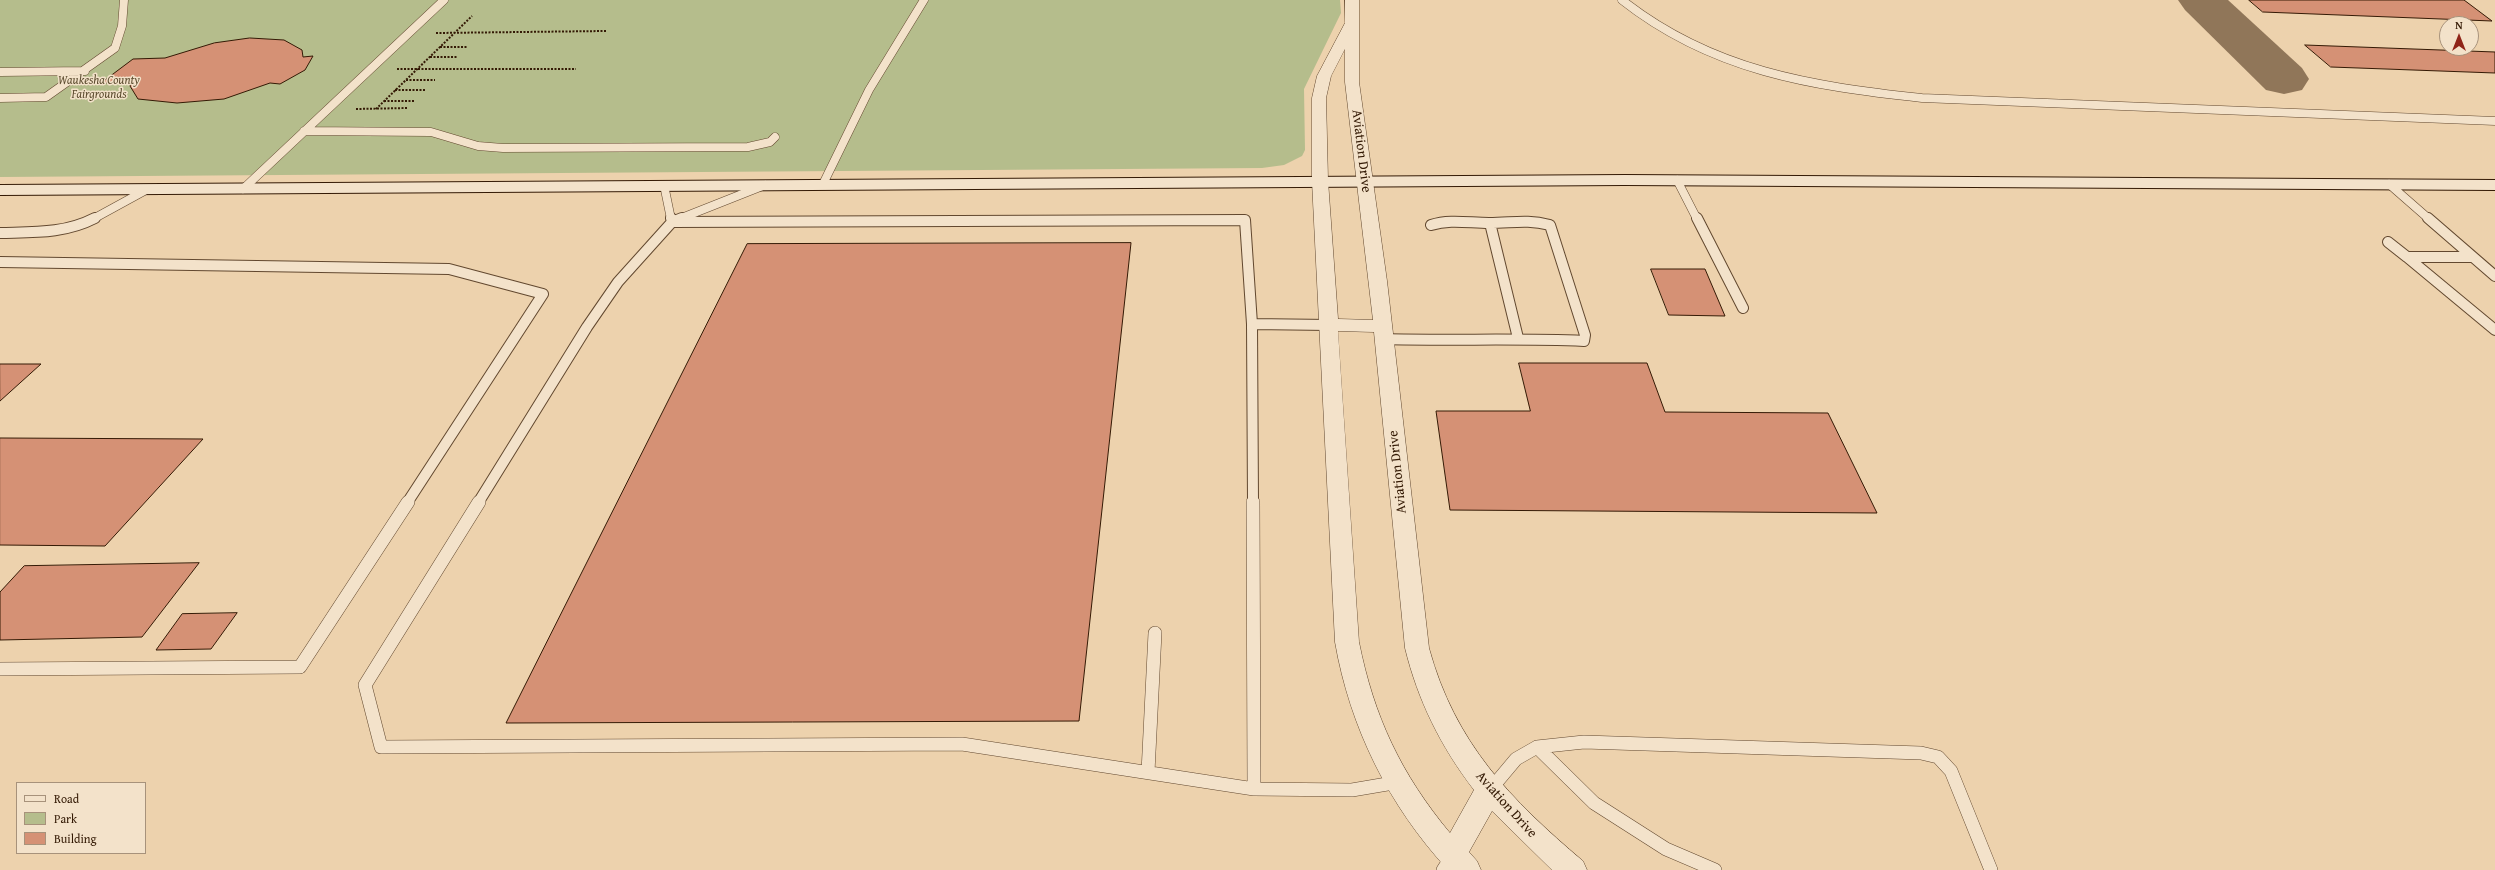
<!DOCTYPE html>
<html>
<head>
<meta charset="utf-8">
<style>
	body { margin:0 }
	#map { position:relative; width:2495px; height:870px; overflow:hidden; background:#edd2ad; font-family:"Gentium Book Plus",serif }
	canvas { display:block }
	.legend { position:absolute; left:16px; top:782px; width:130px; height:72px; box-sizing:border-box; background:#f3e2ca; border:1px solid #a7927b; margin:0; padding:5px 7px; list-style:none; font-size:12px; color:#341a05 }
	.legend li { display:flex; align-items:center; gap:8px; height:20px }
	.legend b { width:20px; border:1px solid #a7927b }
	.north { position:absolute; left:2439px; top:16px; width:40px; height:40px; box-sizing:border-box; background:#f3e2ca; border:1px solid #a7927b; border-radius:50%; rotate:0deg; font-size:11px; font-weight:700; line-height:16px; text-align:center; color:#341a05 }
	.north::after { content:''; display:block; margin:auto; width:14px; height:18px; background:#8f2418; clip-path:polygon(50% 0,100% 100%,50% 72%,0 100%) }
</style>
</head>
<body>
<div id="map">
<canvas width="2495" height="870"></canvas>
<ul class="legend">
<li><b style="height:5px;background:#f3e2ca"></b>Road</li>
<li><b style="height:11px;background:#b5bd8c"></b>Park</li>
<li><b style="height:11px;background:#d59175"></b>Building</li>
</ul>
<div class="north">N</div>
</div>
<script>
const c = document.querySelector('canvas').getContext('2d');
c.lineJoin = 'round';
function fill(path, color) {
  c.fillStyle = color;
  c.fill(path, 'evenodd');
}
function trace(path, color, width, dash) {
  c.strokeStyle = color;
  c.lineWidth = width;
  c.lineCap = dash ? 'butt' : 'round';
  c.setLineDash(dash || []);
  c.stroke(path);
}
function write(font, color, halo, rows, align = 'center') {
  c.font = font + ' "Gentium Book Plus",serif';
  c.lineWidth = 3;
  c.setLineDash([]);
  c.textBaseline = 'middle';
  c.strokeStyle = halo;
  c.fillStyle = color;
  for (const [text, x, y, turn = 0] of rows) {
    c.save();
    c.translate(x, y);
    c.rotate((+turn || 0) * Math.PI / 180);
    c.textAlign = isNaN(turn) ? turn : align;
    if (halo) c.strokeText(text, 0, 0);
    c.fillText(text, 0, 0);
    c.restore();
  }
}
fill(new Path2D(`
	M0 0H1340L1341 13 1304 89 1305 150 1302 156 1284 165 1262 168 0 177Z`), '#b5bd8c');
fill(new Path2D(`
	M2178 0H2228L2302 68 2309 79 2302 90 2284 94 2266 90 2185 10Z`), '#907659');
const building = new Path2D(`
	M2249 0H2464L2492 21 2263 12Z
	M250 38 284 40 302 50 303 57 313 56 305 70 280 84 270 83 224 99 177 103 138 99 130 86 131 83H101L133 59 165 58 214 43Z
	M2305 45 2495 52V73L2331 67Z
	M1131 243 1079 721 506 723 747 244Z
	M1651 269H1705L1725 316 1669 315Z
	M1519 363H1647L1665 412 1828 413 1877 513 1450 510 1436 411H1530Z
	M0 364H41L0 401Z
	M0 438 203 439 105 546 0 545Z
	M199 563 142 637 0 640V592L24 566Z
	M237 613 211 649 156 650 182 614Z`);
fill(building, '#d59175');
trace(building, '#341a05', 1);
const laneFar2 = new Path2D(`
	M1622 0C1712 71 1811 86 1922 98L2495 121
	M0 72 85 71
	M0 98 46 97 115 48 122 26 124 0
	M304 131 431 132 478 146 503 148 748 147 770 142 775 137
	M1677 180 1697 219
	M823 184 869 90 924 0
	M2389 184 2429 219
	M664 185 671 219
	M243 189 444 0
	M93 219 146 190
	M679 219 765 185`);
const laneFar1 = new Path2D(`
	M671 218 672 222 682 218
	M1697 218 1743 308
	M2428 218 2495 276
	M1490 223 1518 338
	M0 233C33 232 64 234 95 218
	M2388 242 2407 257
	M2471 257H2407L2495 330
	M0 262 449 269 543 294 407 503
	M1252 324 1329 325
	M1383 339C1450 341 1517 338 1584 341L1585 335 1550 225C1526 219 1513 223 1489 223 1469 223 1450 219 1431 225
	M478 503 587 327 618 282 672 222C863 220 1054 222 1245 220L1252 324 1253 503`);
const lane = new Path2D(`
	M479 502 365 685 381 747 962 744 1254 789 1253 502
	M0 669 300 667 408 502
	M1537 747 1594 803 1666 849 1715 870
	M1148 772 1155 633
	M1254 789 1352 790 1399 782
	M1490 790 1516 759 1537 747 1584 742 1921 753 1938 757 1951 771 1991 870
	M1443 870 1452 856`);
const street = new Path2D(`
	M1345 0H1359V82L1387 281 1429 648C1455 743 1510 799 1583 861L1587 870H1552L1492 811 1469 852 1477 861 1481 870H1448C1389 806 1350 728 1335 642L1312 181V98L1317 76 1345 23ZM1345 49V82L1373 320 1338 319 1328 181 1326 98 1331 76ZM1338 331 1374 332 1405 648C1418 701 1441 747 1474 790L1450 833C1401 774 1374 717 1359 642Z`);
const secondary = new Path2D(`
	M1625 175 2495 180V190L1625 185 0 195V185Z`);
trace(laneFar2, '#62482f', 9);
trace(laneFar1, '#62482f', 12);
trace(lane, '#62482f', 14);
trace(street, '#62482f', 1);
trace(secondary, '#341a05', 2);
trace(new Path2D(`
	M436 33 606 31
	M440 47H467
	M430 57H458
	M397 69H576
	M406 80H435
	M395 90H425
	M384 101H415
	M356 109 408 108
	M376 109 472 16`), '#341a05', 2, [2, 1.5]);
trace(laneFar2, '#f3e2ca', 8);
trace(laneFar1, '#f3e2ca', 10);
trace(lane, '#f3e2ca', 13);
fill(street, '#f3e2ca');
fill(secondary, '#f3e2ca');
write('italic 12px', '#5b4b2e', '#f3e2ca', [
	["Waukesha County",99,81],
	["Fairgrounds",99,95]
]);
write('14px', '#341a05', '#f3e2ca', [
	["Aviation Drive",1361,151,83],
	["Aviation Drive",1398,472,-96],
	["Aviation Drive",1506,805,48]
]);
</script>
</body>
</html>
